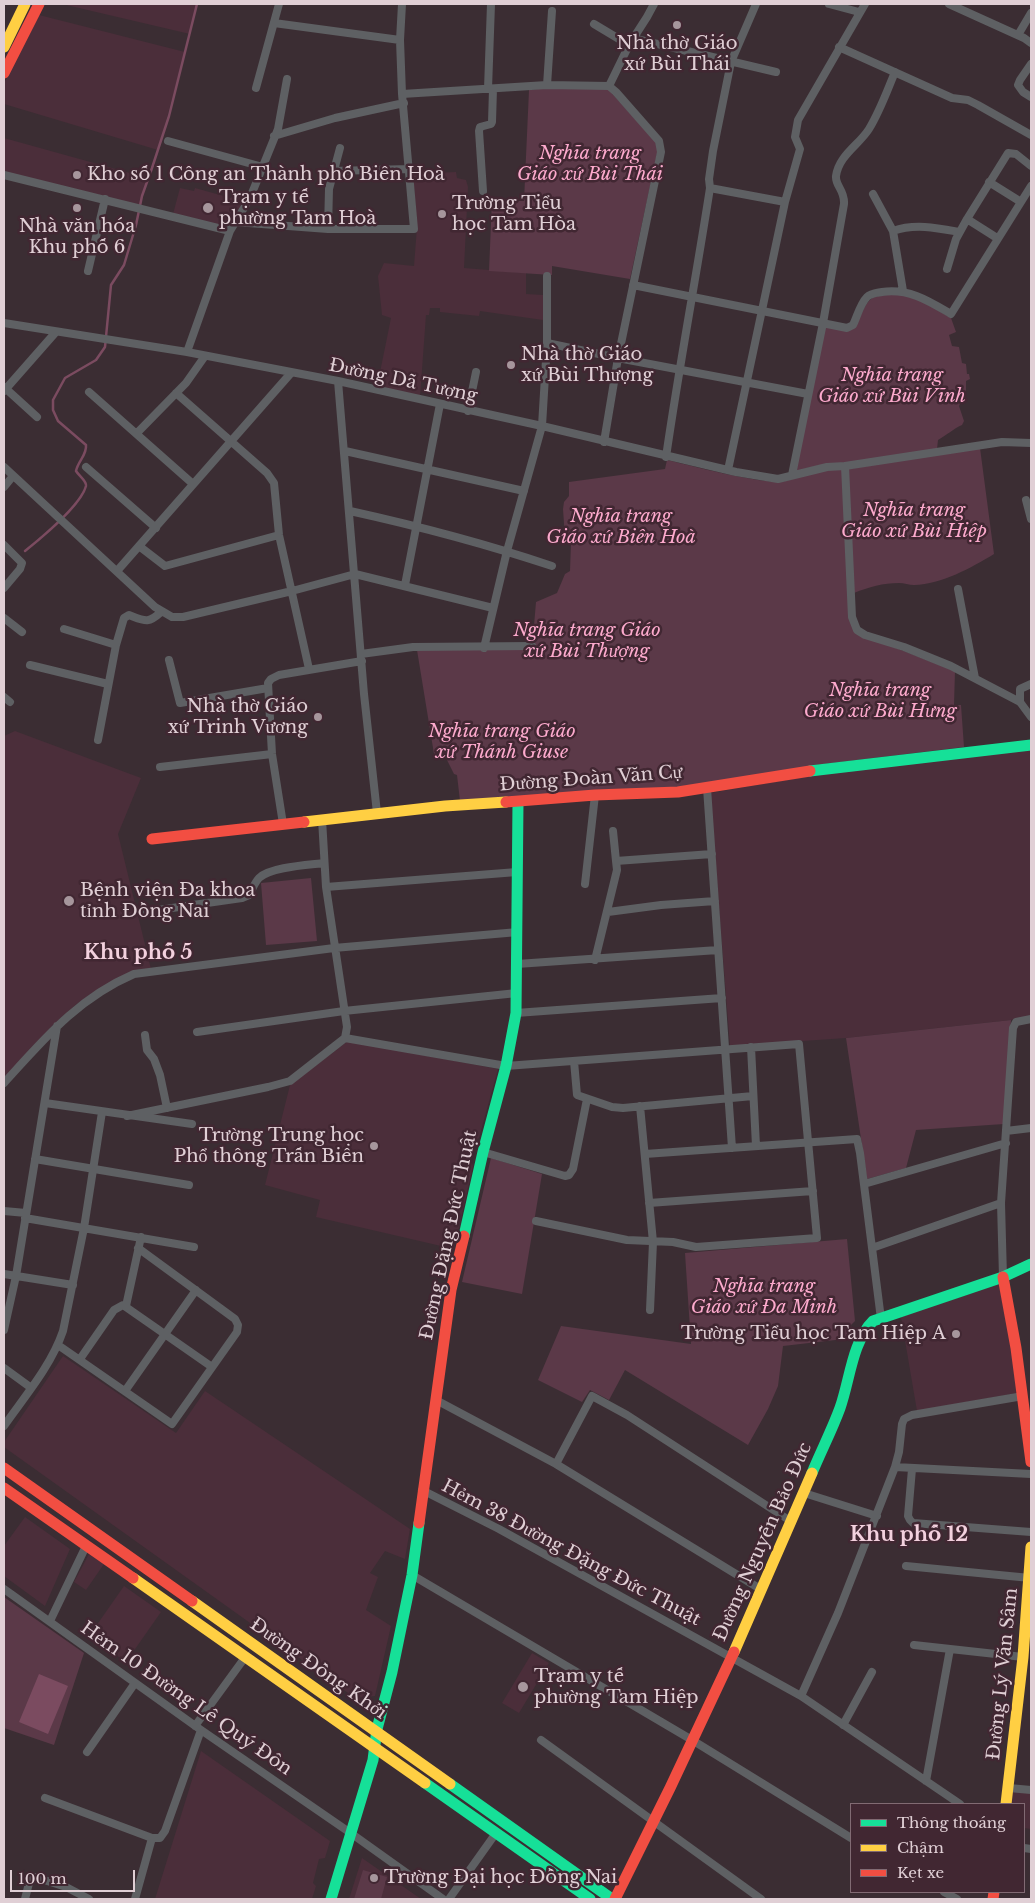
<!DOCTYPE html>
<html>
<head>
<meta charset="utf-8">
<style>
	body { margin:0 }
	#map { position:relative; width:1035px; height:1903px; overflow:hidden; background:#3b2d33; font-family:"Libre Baskerville",serif }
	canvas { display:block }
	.frame { position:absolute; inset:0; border:5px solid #e0cfd5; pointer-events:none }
	.legend { position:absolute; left:850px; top:1803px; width:175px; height:90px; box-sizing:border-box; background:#412732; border:1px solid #816a73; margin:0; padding:6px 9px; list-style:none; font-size:15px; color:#e0cfd5 }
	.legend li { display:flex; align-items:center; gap:10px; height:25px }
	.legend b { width:25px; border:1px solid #816a73 }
	.scale { position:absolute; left:10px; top:1870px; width:125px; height:22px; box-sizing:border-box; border:2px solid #e0cfd5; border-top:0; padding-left:6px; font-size:15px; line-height:18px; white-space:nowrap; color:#e0cfd5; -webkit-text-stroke:4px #412732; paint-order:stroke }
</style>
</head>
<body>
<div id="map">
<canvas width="1035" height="1903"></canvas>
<div class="frame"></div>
<ul class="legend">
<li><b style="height:6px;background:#16e098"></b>Thông thoáng</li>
<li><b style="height:6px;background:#ffcf43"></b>Chậm</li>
<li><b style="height:6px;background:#f24e42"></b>Kẹt xe</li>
</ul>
<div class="scale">100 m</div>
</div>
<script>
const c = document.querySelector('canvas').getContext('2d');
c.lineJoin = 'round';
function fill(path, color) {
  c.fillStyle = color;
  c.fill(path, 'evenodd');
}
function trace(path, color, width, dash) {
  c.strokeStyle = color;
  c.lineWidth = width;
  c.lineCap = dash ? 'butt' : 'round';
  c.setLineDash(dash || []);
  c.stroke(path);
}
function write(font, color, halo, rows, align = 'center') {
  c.font = font + ' "Libre Baskerville",serif';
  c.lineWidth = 5;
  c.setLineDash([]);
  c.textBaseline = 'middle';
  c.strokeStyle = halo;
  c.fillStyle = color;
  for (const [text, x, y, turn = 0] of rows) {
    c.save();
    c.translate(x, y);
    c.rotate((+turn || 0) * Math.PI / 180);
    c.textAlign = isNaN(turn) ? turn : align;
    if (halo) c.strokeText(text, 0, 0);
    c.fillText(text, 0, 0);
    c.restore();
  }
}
fill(new Path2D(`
	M62 4H197L190 34Z
	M39 15 185 52 158 150 4 104V83Z
	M4 138 148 178 140 205 4 172Z
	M456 172 457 178 466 180 468 187 464 268 526 273V294L543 295V320L480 311 479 316 440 312V308H430L429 315H426L420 397 377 387 391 318 382 315 378 276 384 263 414 266 417 227 413 174Z
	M180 188 194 191 195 188 231 198 233 194 246 197 229 228 173 214Z
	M15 731 141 778 118 834 151 969 106 985 78 1003 53 1025 4 1079V736Z
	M1031 750V1016L1011 1020 846 1038 730 1046 710 793 833 772Z
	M348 1041 498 1069 479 1138 474 1142 470 1157 473 1166 454 1249 316 1217 320 1200 265 1185 290 1085Z
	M999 1284 1012 1351 1017 1393 917 1411 901 1317Z
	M63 1356 176 1433 205 1391 410 1529 405 1559 385 1551 370 1573 378 1577 366 1610 391 1626 375 1696 355 1698 4 1447V1442Z
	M25 1517 70 1549 45 1606 4 1576V1546Z
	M89 1554 104 1564 86 1590 74 1582Z
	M124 1586 161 1612 126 1662 89 1636Z
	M532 1653 549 1663 519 1713 502 1703Z
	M201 1751 330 1841 325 1858 319 1859 313 1883 316 1886 312 1899H155Z
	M1011 1791 1031 1793V1829L1024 1828V1804H1009Z
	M362 1858 421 1899H349Z`), '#4b2e3a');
fill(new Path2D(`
	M547 88 608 89 657 143V154L630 279 552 266V275L489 271 492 200 524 201 529 90Z
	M903 294 922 301 951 318 956 332 949 335 952 346 959 347 962 363 966 364 967 374H969L970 379 966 381V390L959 406 964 421 962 425C953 429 947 435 938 440L937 449 845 463 825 464 796 471 825 326C835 328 848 334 856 326 871 294 867 296 903 294Z
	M980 448 994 554C971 568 942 584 914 585 909 585 904 583 899 583 883 583 869 587 854 593L848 469Z
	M667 460C701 468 744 480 778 482 785 482 790 479 796 477 812 473 826 470 842 469L849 617 855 632 955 671 954 705H961L964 747 816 765 737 779 677 787 460 801 457 775 454 774 446 758 434 754 417 650 532 649 536 602 557 593 565 574 570 571 571 542 565 538 563 509 564 502 569 496V482L665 469Z
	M311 878 317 941 266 945 261 883Z
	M1011 1020 1004 1124 916 1130 906 1168 867 1179 846 1038Z
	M491 1158 542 1174 522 1294 462 1282Z
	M847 1239 855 1321 851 1325 853 1338 783 1346 778 1386 768 1409 748 1445 625 1370 609 1400 590 1390 582 1402 538 1380 561 1326 691 1344 685 1253Z
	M4 1597 84 1653 54 1745 4 1728Z
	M363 1870 387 1877 381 1899H354Z`), '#5b3948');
fill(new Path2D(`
	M39 1674 68 1686 48 1734 19 1722Z`), '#7b4b60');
trace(new Path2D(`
	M25 551C40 539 81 505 86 486 87 481 79 476 76 471 78 461 87 455 86 445L58 421 53 410V400L65 378 96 360 105 347 111 285 124 265 136 225 142 196 152 168 169 116 197 4`), '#7b4b60', 2.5);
trace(new Path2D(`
	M402 4 400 40 402 94 547 85 609 86 616 92 659 141 661 152 618 358 604 442
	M829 4 859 12
	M949 4 1024 38 1031 43
	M274 23 400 40
	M594 24 629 45
	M1018 35 1031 13
	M632 38 776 72
	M839 47 952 98 968 100 978 105 1031 135
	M1031 64 1020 80 1018 85 1023 92 1031 97
	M547 85 552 11
	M609 86 629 45 647 17 654 4
	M256 88 279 4
	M488 89 491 4
	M274 136 335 118 404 103
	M168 141 263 167
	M333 171 409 169
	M4 175 230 231
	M989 182 1021 202
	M710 188 785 202
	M483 191 479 131 480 127 491 124 492 122 493 89
	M873 194 893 231
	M235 222 328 229H414L402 94
	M328 229 329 189 340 148
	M997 238 967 219 1008 153 1016 154 1031 166
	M947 269 956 239 967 219
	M88 271 105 199
	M633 285 847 328 853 325C857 317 860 304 867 297 871 293 877 293 882 292 909 288 929 301 951 314L1031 186
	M903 291 893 231C915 223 938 228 959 232
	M4 323 187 352 338 381 542 426 736 472 778 479 827 467 845 466 852 617 857 630 865 635 904 647 951 666 1020 702 1031 717
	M547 343 618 358 808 394
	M187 352 230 231 250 198 278 129 287 79
	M338 381 364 694 377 813
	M4 387 37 417
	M4 391 55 333
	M89 392 193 484
	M176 393 267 473 274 483 279 535 309 669
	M468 411 476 372
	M137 433 186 383 205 356
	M345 451 524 491
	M666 457C679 367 696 278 710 188L709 179 713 151 731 62 756 4
	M845 466 1002 442 1031 443
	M4 467 155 607 172 617H183L292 591 355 574 493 608
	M86 467 156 528
	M728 470 785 202 800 149 795 137 798 120 865 4
	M792 475 823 323 844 204C845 190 835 186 836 176 839 155 859 145 869 129 880 111 887 91 895 72
	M4 487 13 476
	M1026 500 1031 519
	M350 511C418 526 486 544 552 566
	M4 545 22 563 20 569 4 588
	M139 546 165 566 279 535
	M117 571 291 373
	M405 585 440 404
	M958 589 975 678
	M4 618 22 632
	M64 629 116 645
	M484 648 507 551 542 426 547 343V276
	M361 654 413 647 532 646
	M169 660 180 703 268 688
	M30 665 108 684
	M4 697 10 702
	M1020 702V689L1031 684
	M98 740 116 645 124 618 129 615C145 621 148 624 161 612
	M160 767 272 754
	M707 788 732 1148
	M283 824 272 754 268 683 271 679 279 675 362 661
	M613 831 616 861
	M585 884 595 795
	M326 887 517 872
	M144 912 242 898 249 895C252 890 255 882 259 878 270 867 308 865 324 863
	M608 912 661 905 715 901
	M595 960 617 870 616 861 712 854
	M517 964 718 950
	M516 1013 722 998
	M197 1032 344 1011 517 993
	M145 1035 147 1050 154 1059 160 1075 167 1108
	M345 1038 506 1066 799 1044 817 1238 696 1247 673 1242 627 1240 536 1221
	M751 1047 756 1146
	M574 1061 577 1095 612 1107 623 1108 753 1096
	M4 1083C44 1039 78 998 134 974L334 948 518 932
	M45 1103 192 1124
	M640 1106 653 1242 650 1310
	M127 1116 268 1087 290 1081 345 1038 347 1027 326 887 322 819
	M1006 1131 1031 1128
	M483 1152 565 1176 569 1175 573 1169 587 1099
	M645 1154 857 1139 860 1153 881 1319
	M35 1159 189 1185
	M864 1184 1006 1143
	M649 1203 813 1191
	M4 1211 26 1213
	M25 1218 194 1247
	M872 1248 1001 1203
	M4 1274 73 1285
	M1003 1277 1001 1203 1013 1028 1016 1022 1031 1019
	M126 1306 141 1237
	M4 1330 16 1276 57 1026
	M58 1345 172 1424 237 1332 238 1325 235 1319 138 1248
	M80 1359 114 1310 123 1305 212 1367
	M4 1368 30 1387
	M125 1391 196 1290
	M436 1400 556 1464 762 1590
	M4 1426C25 1396 51 1366 63 1331L84 1228 102 1112
	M556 1464 592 1396 627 1415 792 1522
	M895 1467 899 1452 902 1424 904 1419 912 1415 1023 1396
	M912 1469 908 1516 910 1520 913 1523 1031 1532
	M422 1490 499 1529 801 1696 960 1804
	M804 1493 877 1516
	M906 1566 1030 1578
	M412 1575 692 1740 851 1838
	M4 1589 201 1730 352 1834 443 1899
	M50 1621 86 1546
	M914 1645 1023 1657
	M801 1696 838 1613 895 1467 1031 1474
	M843 1725 872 1672
	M195 1726 246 1656
	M541 1740 761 1899
	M87 1752 135 1683
	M926 1781 950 1649
	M1009 1788 1031 1790
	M45 1798 152 1838H160L165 1831 201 1730
	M1024 1848 1031 1849
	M944 1892 957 1899
	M25 1899 29 1883 35 1877 66 1887 89 1899
	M135 1899 152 1838
	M449 1899 496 1833`), '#5e6063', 8);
trace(new Path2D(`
	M810 771 1031 745
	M464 1236 483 1152 506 1066 516 1013 518 802
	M812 1473C821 1451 832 1430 840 1408 850 1380 852 1342 873 1321L1003 1277 1031 1264
	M425 1783 590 1899
	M450 1784 612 1899
	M331 1899 373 1760 377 1729 392 1672 412 1575 419 1523`), '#16e098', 11);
trace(new Path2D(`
	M4 47 25 4
	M304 822 445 806 506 802
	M133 1578 425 1783
	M192 1601 450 1784
	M734 1652 812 1473
	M1006 1804 1023 1657 1031 1547`), '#ffcf43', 11);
trace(new Path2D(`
	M4 73 39 4
	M506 802 595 795 678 792 810 771
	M152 839 304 822
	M1003 1277 1016 1348 1031 1462
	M4 1468 192 1601
	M4 1488 133 1578
	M419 1523 451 1290 464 1236
	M615 1899 670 1788 734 1652
	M993 1899 994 1892`), '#f24e42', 11);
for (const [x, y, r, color] of [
	[677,25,5,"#a6969c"],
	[77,175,5,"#a6969c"],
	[77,208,5,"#a6969c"],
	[208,208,6,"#a6969c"],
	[442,214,5,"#a6969c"],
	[511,365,5,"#a6969c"],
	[318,717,5,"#a6969c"],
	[69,901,6,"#a6969c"],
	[374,1146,5,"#a6969c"],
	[956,1334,5,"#a6969c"],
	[523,1687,6,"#a6969c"],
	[374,1878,5,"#a6969c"]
]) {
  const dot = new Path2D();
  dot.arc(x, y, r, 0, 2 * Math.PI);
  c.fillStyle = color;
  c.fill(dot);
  trace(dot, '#412732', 2);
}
write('18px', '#e0cfd5', '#412732', [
	["Nhà thờ Giáo",677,44,"center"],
	["xứ Bùi Thái",677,65,"center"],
	["Kho số 1 Công an Thành phố Biên Hoà",87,175],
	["Trạm y tế",219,198],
	["phường Tam Hoà",219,219],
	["Trường Tiểu",452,204],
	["học Tam Hòa",452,225],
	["Nhà văn hóa",77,227,"center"],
	["Khu phố 6",77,248,"center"],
	["Nhà thờ Giáo",521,355],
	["xứ Bùi Thượng",521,376],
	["Nhà thờ Giáo",308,707,"right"],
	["xứ Trinh Vương",308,728,"right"],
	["Bệnh viện Đa khoa",80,891],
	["tỉnh Đồng Nai",80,912],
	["Trường Trung học",364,1136,"right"],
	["Phổ thông Trấn Biên",364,1157,"right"],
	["Trường Tiểu học Tam Hiệp A",946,1334,"right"],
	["Trạm y tế",534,1677],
	["phường Tam Hiệp",534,1698],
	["Trường Đại học Đồng Nai",384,1878]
], 'left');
write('italic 18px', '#fdaacd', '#412732', [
	["Nghĩa trang",590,154],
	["Giáo xứ Bùi Thái",590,175],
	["Nghĩa trang",892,376],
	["Giáo xứ Bùi Vĩnh",892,397],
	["Nghĩa trang",914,511],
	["Giáo xứ Bùi Hiệp",914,532],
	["Nghĩa trang",621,517],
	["Giáo xứ Biên Hoà",621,538],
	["Nghĩa trang Giáo",587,631],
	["xứ Bùi Thượng",587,652],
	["Nghĩa trang",880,691],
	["Giáo xứ Bùi Hưng",880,712],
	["Nghĩa trang Giáo",502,732],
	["xứ Thánh Giuse",502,753],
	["Nghĩa trang",764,1287],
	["Giáo xứ Đa Minh",764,1308]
]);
write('18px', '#e0cfd5', '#412732', [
	["Đường Dã Tượng",403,381,12],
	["Đường Đoàn Văn Cự",591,779,-4],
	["Đường Đặng Đức Thuật",449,1235,-78],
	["Đường Nguyễn Bảo Đức",763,1542,-66],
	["Hẻm 38 Đường Đặng Đức Thuật",571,1553,28],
	["Đường Đồng Khởi",318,1669,35],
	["Đường Lý Văn Sâm",1003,1674,-84],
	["Hẻm 10 Đường Lê Quý Đôn",186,1699,35]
]);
write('bold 20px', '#f3d1de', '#412732', [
	["Khu phố 5",138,953],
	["Khu phố 12",909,1535]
]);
</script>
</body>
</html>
